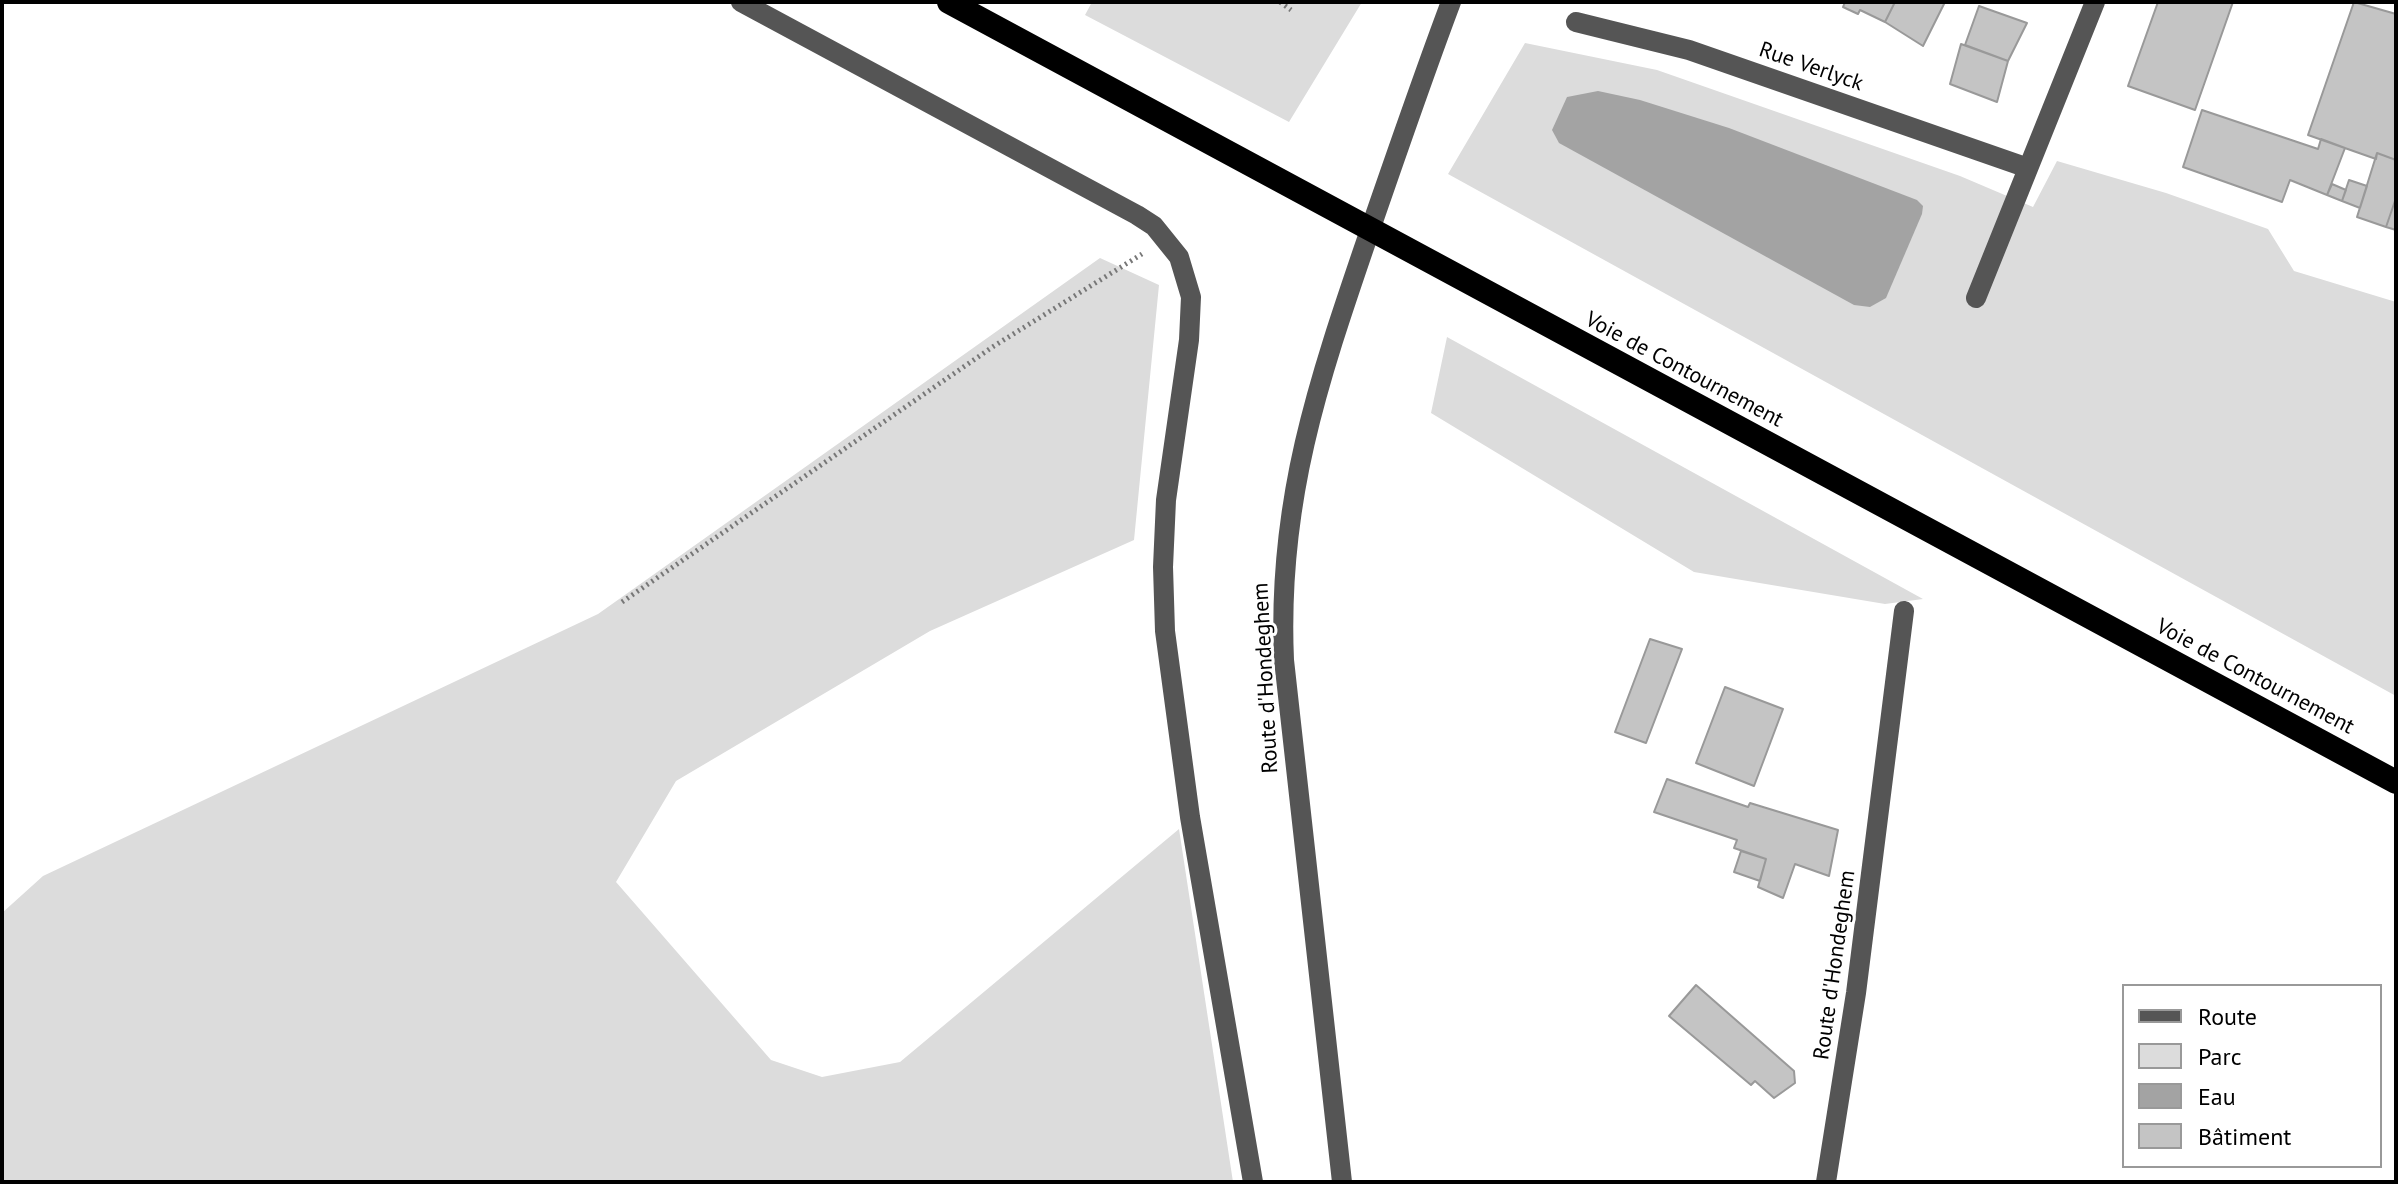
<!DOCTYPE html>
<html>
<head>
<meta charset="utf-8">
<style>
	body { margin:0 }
	#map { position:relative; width:2398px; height:1184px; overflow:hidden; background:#fff; font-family:"PT Sans",sans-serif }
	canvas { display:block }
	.frame { position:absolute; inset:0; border:4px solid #000; pointer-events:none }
	.legend { position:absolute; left:2122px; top:984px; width:260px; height:184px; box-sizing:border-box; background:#fff; border:2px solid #999; margin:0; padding:10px 14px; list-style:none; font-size:24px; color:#000 }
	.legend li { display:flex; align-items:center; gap:16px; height:40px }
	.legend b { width:40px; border:2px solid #999 }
</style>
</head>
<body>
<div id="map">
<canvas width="2398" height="1184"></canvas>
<div class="frame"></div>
<ul class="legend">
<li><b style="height:10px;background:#555"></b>Route</li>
<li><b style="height:22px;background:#dcdcdc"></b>Parc</li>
<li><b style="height:22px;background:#a3a3a3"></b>Eau</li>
<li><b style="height:22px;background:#c4c4c4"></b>Bâtiment</li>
</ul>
</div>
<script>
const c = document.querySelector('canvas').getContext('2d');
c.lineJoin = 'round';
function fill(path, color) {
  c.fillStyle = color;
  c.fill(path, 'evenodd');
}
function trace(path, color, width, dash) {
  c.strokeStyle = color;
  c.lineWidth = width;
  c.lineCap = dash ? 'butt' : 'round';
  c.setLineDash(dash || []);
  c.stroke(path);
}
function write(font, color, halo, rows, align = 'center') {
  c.font = font + ' "PT Sans",sans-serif';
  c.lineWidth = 6;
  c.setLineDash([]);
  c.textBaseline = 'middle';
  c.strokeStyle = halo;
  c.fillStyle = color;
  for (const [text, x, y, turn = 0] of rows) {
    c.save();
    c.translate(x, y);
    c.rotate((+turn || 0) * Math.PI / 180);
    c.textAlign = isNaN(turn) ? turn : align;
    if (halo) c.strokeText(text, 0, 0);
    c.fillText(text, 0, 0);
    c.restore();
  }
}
fill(new Path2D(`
	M1092 2H1362L1289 122 1085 15Z
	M1525 43 1657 70 1960 176 2033 207 2057 161 2166 193 2268 229 2294 271 2396 302V696L1448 174Z
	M1100 258 1159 285 1134 540 930 631 676 781 616 882 771 1060 822 1077 900 1062 1179 829 1233 1182H2V913L43 876 598 614Z
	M1447 337 1923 599 1885 604 1694 572 1431 413Z`), '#dcdcdc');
fill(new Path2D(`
	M1598 91 1640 100 1729 128 1917 200 1923 206 1922 214 1886 298 1870 307 1854 305 1559 143 1552 130 1567 97Z`), '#a3a3a3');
const building = new Path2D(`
	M1845 2H1895L1885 22 1860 10 1858 14 1843 7Z
	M1895 2H1945L1923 46 1885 22Z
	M2158 2H2233L2195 110 2128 86Z
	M2354 2 2396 14V160L2377 153 2376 159 2308 135Z
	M1979 6 2027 23 2008 61 1965 45Z
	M1961 44 2008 61 1997 102 1950 84Z
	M2202 110 2318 149 2321 139 2345 148 2327 195 2290 180 2282 202 2183 167Z
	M2377 153 2396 160V198L2386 227 2357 217Z
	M2349 180 2367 186 2360 208 2342 201Z
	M2332 184 2346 190 2342 201 2327 195Z
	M2396 198V230L2386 227Z
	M1650 639 1682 649 1646 743 1615 732Z
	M1725 687 1783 709 1754 786 1696 763Z
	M1667 779 1748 807 1750 803 1838 830 1829 876 1795 864 1783 898 1758 887 1766 859 1734 848 1737 840 1654 812Z
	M1741 851 1766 859 1760 881 1734 872Z
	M1696 985 1794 1071 1795 1083 1774 1098 1755 1081 1751 1085 1669 1016Z`);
fill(building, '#c4c4c4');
trace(building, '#999', 2);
trace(new Path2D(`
	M1280 2 1291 10
	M622 602 994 346 1142 254`), '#777', 5, [2, 4]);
trace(new Path2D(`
	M741 2 1137 215 1154 226 1179 257 1191 297 1189 340 1166 500 1163 567 1165 631 1190 817 1253 1182
	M1576 22 1689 50 2028 168
	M1976 298 2095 2
	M1342 1182 1284 660C1277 502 1318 382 1368 236 1395 158 1422 79 1451 2
	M1826 1182 1856 993 1904 611`), '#555', 20);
trace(new Path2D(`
	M949 2 2396 782`), '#000', 24);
write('22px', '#000', '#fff', [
	["Rue Verlyck",1811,67,19],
	["Voie de Contournement",1684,370,28],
	["Voie de Contournement",2255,677,28],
	["Route d'Hondeghem",1266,678,-93],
	["Route d'Hondeghem",1835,965,-82]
]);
</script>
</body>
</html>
